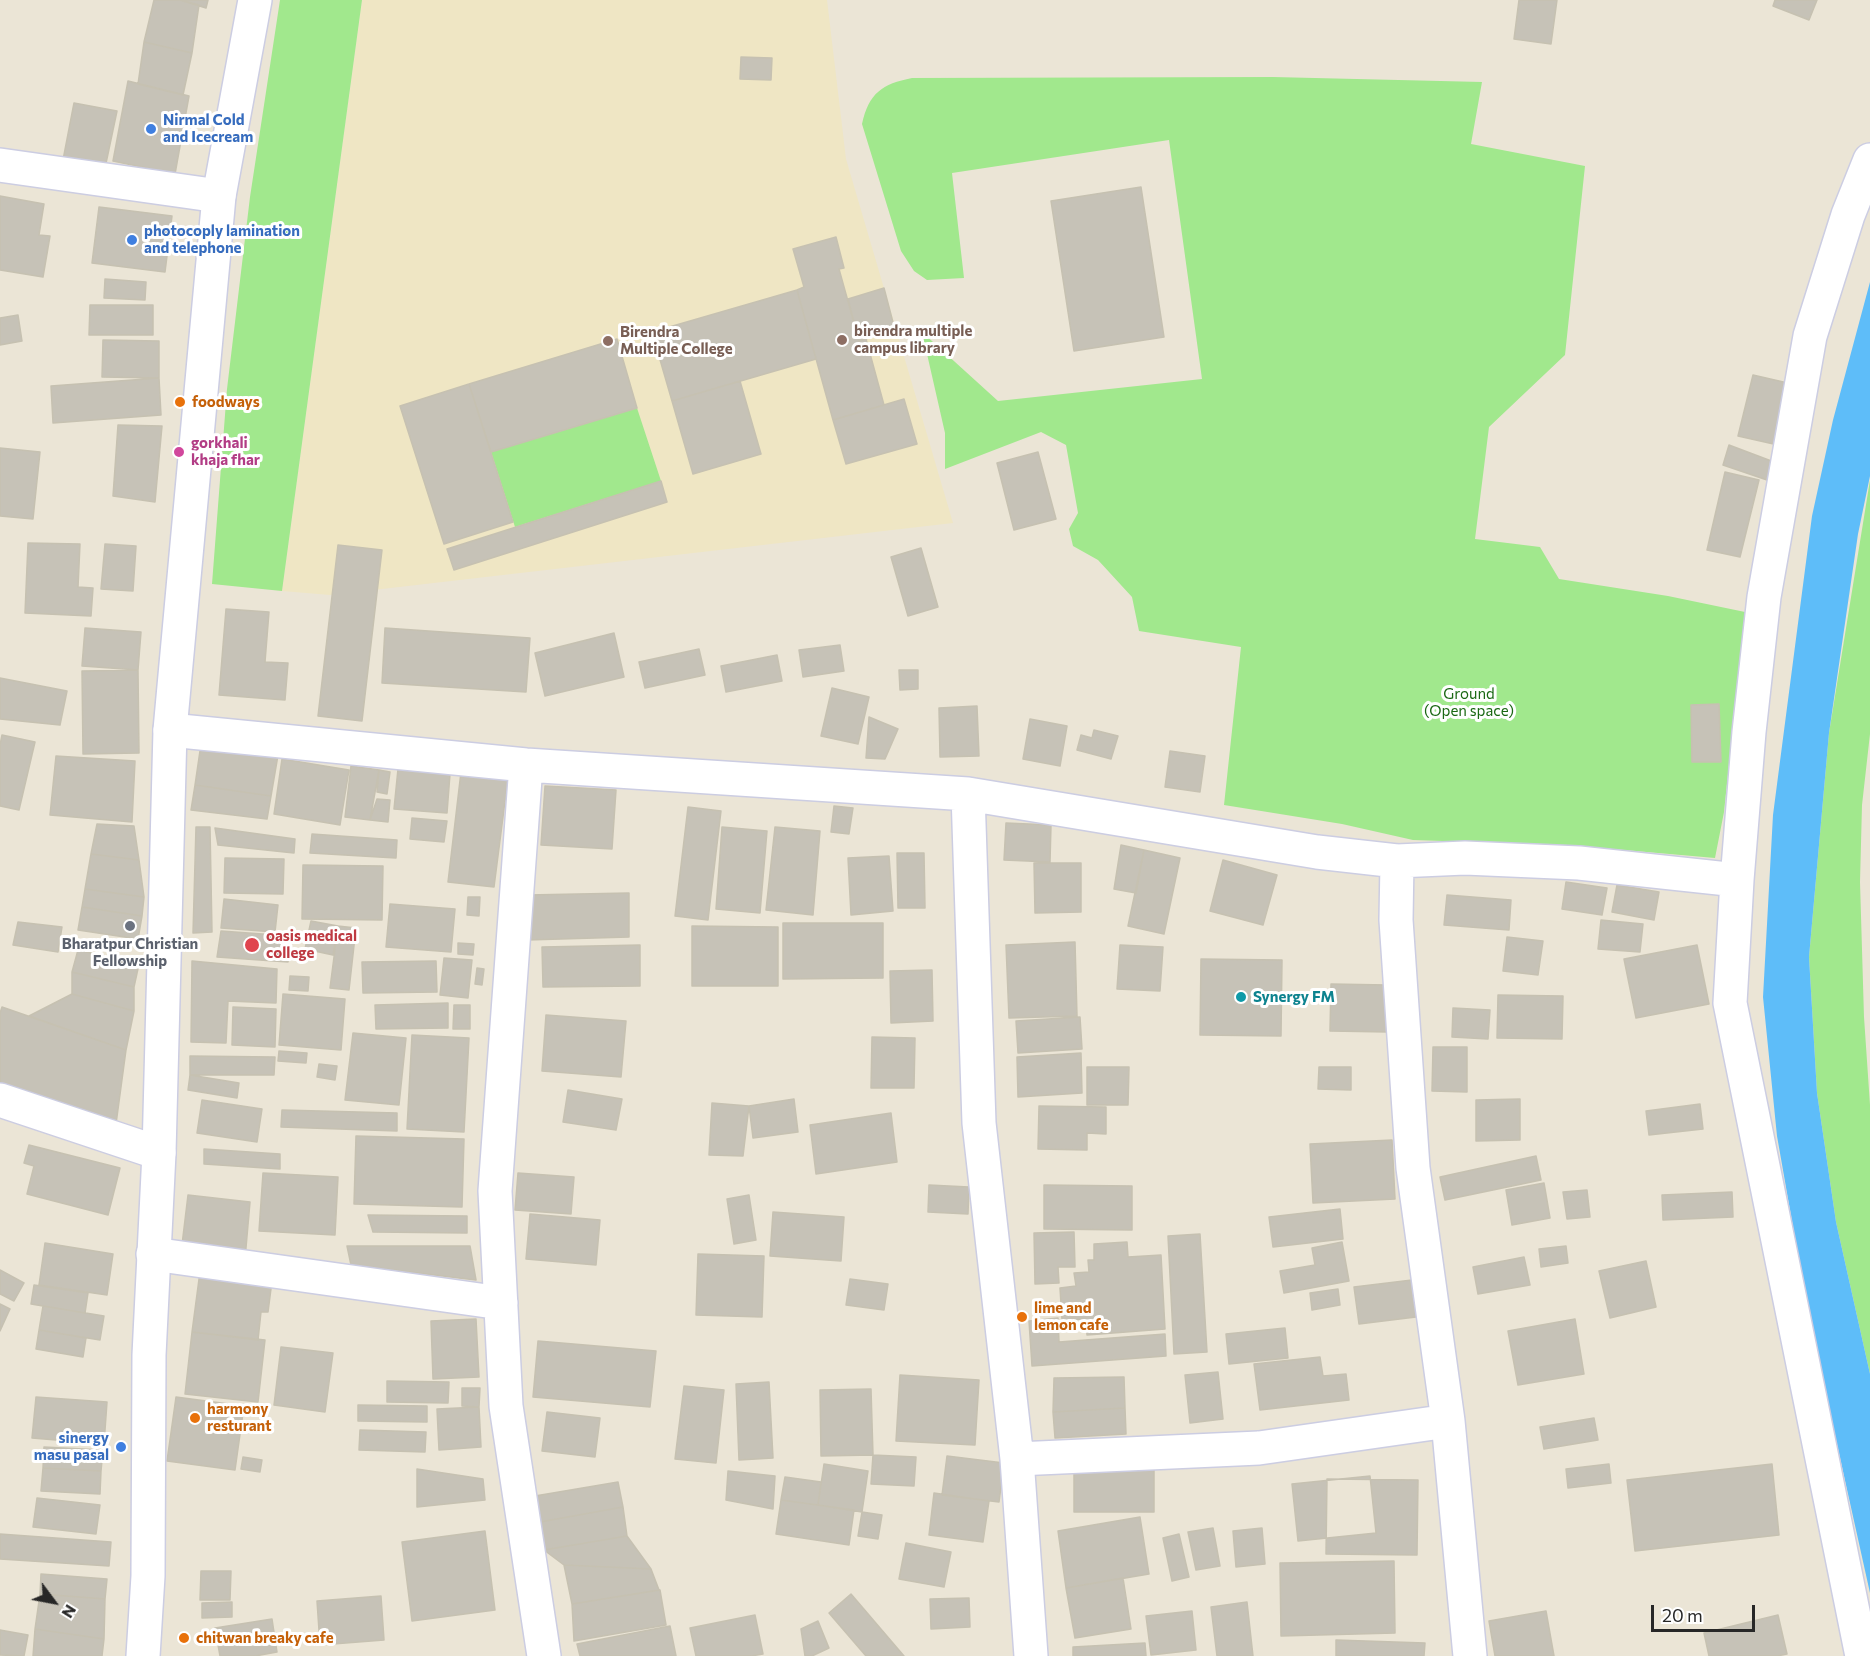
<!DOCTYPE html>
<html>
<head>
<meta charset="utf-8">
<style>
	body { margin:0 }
	#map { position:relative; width:1870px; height:1656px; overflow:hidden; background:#ebe5d6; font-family:Commissioner,sans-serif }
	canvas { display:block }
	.north { position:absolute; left:24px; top:1572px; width:60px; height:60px; -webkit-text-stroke:4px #fff; paint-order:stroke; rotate:122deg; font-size:16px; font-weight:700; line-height:24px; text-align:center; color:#272727 }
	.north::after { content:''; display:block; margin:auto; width:21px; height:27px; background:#272727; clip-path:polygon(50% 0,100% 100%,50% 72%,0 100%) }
	.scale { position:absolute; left:1651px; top:1605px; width:104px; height:27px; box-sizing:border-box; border:3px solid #272727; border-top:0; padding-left:8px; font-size:18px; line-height:21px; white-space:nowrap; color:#272727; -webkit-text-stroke:4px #fff; paint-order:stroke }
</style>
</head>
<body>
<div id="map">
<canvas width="1870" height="1656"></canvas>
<div class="north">N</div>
<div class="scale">20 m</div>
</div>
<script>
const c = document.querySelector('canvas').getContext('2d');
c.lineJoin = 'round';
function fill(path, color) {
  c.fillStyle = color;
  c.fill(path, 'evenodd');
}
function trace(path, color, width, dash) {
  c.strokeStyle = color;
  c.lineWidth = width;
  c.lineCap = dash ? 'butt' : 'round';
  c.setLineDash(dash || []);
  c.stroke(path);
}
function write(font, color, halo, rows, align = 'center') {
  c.font = font + ' Commissioner,sans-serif';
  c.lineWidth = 6;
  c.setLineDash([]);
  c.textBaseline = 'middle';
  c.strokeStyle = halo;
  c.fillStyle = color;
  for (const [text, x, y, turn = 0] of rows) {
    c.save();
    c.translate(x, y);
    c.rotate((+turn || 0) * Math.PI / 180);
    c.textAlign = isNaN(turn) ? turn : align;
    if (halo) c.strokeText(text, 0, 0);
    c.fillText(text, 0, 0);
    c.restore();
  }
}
fill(new Path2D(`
	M362 0H827L846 159 953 523 330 595 282 591Z`), '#efe6c4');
fill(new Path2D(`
	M280 0H362L282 591 212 584 227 389 250 197Z
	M1273 77 1482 82 1471 144 1585 166 1565 355 1489 427 1475 539 1540 547 1559 579 1668 596 1745 612 1724 812 1715 858 1567 845 1413 840 1342 824 1224 805 1241 647 1139 631 1132 597 1098 560 1073 546 1069 529 1078 513 1066 445 1041 432 945 469V433L922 332 998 401 1202 379 1169 140 952 173 964 278 927 280 914 271 901 251 862 124C869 93 882 84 912 78Z
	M637 408 661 481 515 527 491 452Z
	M1870 480V734L1862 805 1860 882 1864 1017 1870 1105V1374L1836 1222 1817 1093 1809 957 1829 733Z`), '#a1e88d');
fill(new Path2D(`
	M1870 282V476L1858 534 1829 733 1809 957 1817 1093 1836 1222 1870 1374V1593L1809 1318 1777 1136 1763 997 1773 815 1812 516 1833 420Z`), '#5ebdf9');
const building = new Path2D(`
	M154 0H180L199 5 192 53 144 42Z
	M180 0H208L206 8Z
	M1519 0H1557L1551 44 1514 39Z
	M1775 0H1817L1809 20 1773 6Z
	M144 42 192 53 183 95 138 84Z
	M741 57 772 58 771 80 740 79Z
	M128 81 189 96 175 174 113 161Z
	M74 103 117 111 105 168 63 160Z
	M1141 187 1164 337 1074 351 1051 201Z
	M0 196 44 204 39 235 50 236 43 277 0 270Z
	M99 207 172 216 165 272 92 263Z
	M836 237 844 268 839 269 859 341 866 339 884 405 833 420 797 290 804 287 793 249Z
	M105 279 146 282 145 300 104 298Z
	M884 288 895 330 859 341 848 299Z
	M797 290 816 359 672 401 652 332Z
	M90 305H153V335H89Z
	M18 315 22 341 0 345V318Z
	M617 339 637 408 491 452 469 384Z
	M103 340 159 341V378L102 377Z
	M1753 375 1792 384 1778 445 1738 436Z
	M159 378 161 415 53 423 51 386Z
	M740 381 761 454 693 474 672 401Z
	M469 384 513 522 444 544 400 406Z
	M904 399 917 444 846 464 833 420Z
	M118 425 162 426 155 502 113 496Z
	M1729 445 1774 462 1767 480 1723 465Z
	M0 448 40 452 33 519 0 516Z
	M1038 452 1056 519 1014 530 997 463Z
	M1725 472 1759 480 1740 557 1707 550Z
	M661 481 667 502 454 570 447 549Z
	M28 543 80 544 78 587 93 588 91 616 25 613Z
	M105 544 136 546 133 591 101 589Z
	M338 545 382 550 362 721 318 716Z
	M921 548 938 607 908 616 891 557Z
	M226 609 269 612 265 662 288 663 285 700 219 695Z
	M85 628 141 632 138 670 82 666Z
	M385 628 530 638 526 692 382 683Z
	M614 633 624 677 545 696 535 653Z
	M840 645 844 671 803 677 799 650Z
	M699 649 705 675 645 688 639 662Z
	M777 655 782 681 726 692 721 666Z
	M138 670 139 753 83 754 82 671Z
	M899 670H918V689L900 690Z
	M0 678 67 691 60 725 0 719Z
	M832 688 869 697 858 744 821 736Z
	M1719 704 1721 762H1692L1691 705Z
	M977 706 979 756 940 757 939 708Z
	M869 717 898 729 885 759 866 758Z
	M1030 719 1067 726 1060 766 1023 759Z
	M1094 730 1118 736 1111 759 1077 750 1081 735 1092 738Z
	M2 735 35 742 19 810 0 806V745Z
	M201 744 278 755 271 796 195 785Z
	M1170 751 1205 756 1200 792 1165 787Z
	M56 756 135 761 132 822 50 815Z
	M282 759 349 770 340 825 274 814Z
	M351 766 379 770 370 820 345 817Z
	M398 769 450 774 447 813 394 809Z
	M379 770 390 772 387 794 377 792Z
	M461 772 508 778 494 887 448 882Z
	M195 785 271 796 267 819 191 810Z
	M545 786 616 790 612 849 541 845Z
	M377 799 390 800 388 822 370 820Z
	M834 806 853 808 849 834 831 832Z
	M688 807 721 811 708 920 675 916Z
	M412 818 447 821 444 842 410 839Z
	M1006 823 1051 825 1050 862 1004 860Z
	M97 824 134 826 139 860 91 854Z
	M196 827H210L212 932 193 933Z
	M722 827 767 831 760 913 716 909Z
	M775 827 820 831 813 915 766 910Z
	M215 828 295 839 294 853 218 845Z
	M312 834 397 840 396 858 310 853Z
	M1121 845 1144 850 1136 893 1114 889Z
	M1144 850 1180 858 1164 934 1128 926Z
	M897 853H924L925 908H898Z
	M91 854 139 860 144 897 85 889Z
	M889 856 893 911 851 915 848 858Z
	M225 858 284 859 283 894 224 893Z
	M1223 860 1277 875 1263 925 1210 911Z
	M1034 863H1081V912L1035 913Z
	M303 865 383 866 382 920 302 919Z
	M1566 882 1607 888 1602 915 1562 909Z
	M1617 885 1659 892 1654 920 1612 912Z
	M85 889 144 897 142 916 82 907Z
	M629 893V937L527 940V895Z
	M1447 895 1511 900 1509 930 1444 925Z
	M468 897H480L479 916 467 915Z
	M224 899 278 905 275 932 221 928Z
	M390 904 455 909 451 952 386 947Z
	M82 907 142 916 138 939 78 930Z
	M1601 920 1643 924 1640 952 1598 949Z
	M311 921 338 926 333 955 305 949Z
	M18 922 62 927 58 952 13 945Z
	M783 923H883V978L783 979Z
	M338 926 356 928 349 990 330 988Z
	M692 926 778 927V986H692Z
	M221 931 290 936 288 962 217 957Z
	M1507 937 1543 941 1538 975 1503 971Z
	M1075 942 1077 1016 1009 1018 1006 945Z
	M458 943 474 944 473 955 458 954Z
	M640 945V986L543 987 542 947Z
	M1120 945 1163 947 1160 991 1117 989Z
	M1697 945 1709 1004 1636 1018 1624 959Z
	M78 950 139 964 134 987 72 972Z
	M444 958 472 960 468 998 440 995Z
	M1201 959 1282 960 1281 1036 1200 1035Z
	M192 961 277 969 276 1003 228 1001 226 1043 191 1042Z
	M436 961 437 992 363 993 362 962Z
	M477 968 484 969 482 985 475 984Z
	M932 970 933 1021 891 1023 890 971Z
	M72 972 134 987V1011L72 994Z
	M290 976 309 977 308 991 289 990Z
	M1331 984 1388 985V1032L1330 1031Z
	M72 994 134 1011 126 1050 29 1016Z
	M283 994 345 999 341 1050 279 1045Z
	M1498 995 1563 996 1562 1039 1497 1038Z
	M448 1003V1028L376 1029 375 1005Z
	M454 1005H470V1029H453Z
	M2 1007 126 1050 116 1124 0 1085V1013Z
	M233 1007 276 1009 275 1047 232 1045Z
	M1453 1008 1490 1010 1488 1039 1452 1037Z
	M546 1015 626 1021 621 1077 542 1071Z
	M1080 1017 1082 1049 1018 1053 1016 1021Z
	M353 1033 406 1038 399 1105 345 1100Z
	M412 1035 469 1038 464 1132 407 1129Z
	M872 1037 915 1038 914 1088H871Z
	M1433 1047H1467V1092L1432 1091Z
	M279 1051 307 1053 306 1063 278 1061Z
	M1081 1053 1082 1093 1018 1097 1017 1057Z
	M190 1056 275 1057 274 1075H190Z
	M319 1064 337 1066 335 1080 317 1077Z
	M1087 1067H1129L1128 1105H1087Z
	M1319 1067H1351V1090L1318 1089Z
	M190 1075 239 1083 237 1098 188 1090Z
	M568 1090 622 1099 616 1130 563 1122Z
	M794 1099 798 1132 753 1138 749 1106Z
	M1520 1099V1140L1476 1141V1100Z
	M202 1100 262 1109 257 1142 197 1133Z
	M712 1103 749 1106 743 1156 709 1155Z
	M1700 1104 1703 1129 1649 1135 1646 1111Z
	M1039 1106 1106 1107V1134L1087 1133V1150L1038 1149Z
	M282 1110 397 1113V1131L281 1127Z
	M891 1113 897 1162 816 1174 810 1125Z
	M356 1136 464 1139 462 1207 354 1204Z
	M1392 1140 1395 1199 1313 1203 1310 1144Z
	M29 1145 120 1168 108 1215 27 1194 34 1166 24 1163Z
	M204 1149 280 1154V1169L204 1164Z
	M1536 1156 1541 1180 1445 1200 1440 1177Z
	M263 1173 338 1177 335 1235 259 1231Z
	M518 1173 574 1177 571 1214 515 1210Z
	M1544 1183 1550 1218 1512 1225 1506 1190Z
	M929 1185 969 1187 968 1214 928 1212Z
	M1044 1185 1132 1186V1230L1044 1229Z
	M1587 1190 1590 1217 1567 1219 1563 1192Z
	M1732 1192 1733 1217 1663 1220 1662 1195Z
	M188 1195 250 1202 245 1259 181 1253Z
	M749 1195 756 1240 734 1244 727 1199Z
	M1340 1209 1343 1239 1273 1247 1269 1217Z
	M773 1212 844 1217 841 1261 770 1256Z
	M530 1214 600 1220 596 1265 526 1259Z
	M368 1215 467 1216V1233L373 1232Z
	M1074 1232 1075 1267H1058L1059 1283 1035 1284 1034 1233Z
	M1200 1234 1207 1352 1174 1354 1168 1236Z
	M1127 1242 1128 1257 1161 1255 1165 1329 1087 1335 1086 1319 1062 1320 1060 1288 1076 1286 1074 1273 1089 1272 1088 1260H1094V1244Z
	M1342 1242 1349 1281 1284 1293 1280 1271 1315 1265 1312 1248Z
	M45 1243 113 1254 107 1295 39 1285Z
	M347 1246H470L476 1280 351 1265Z
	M1566 1246 1568 1263 1541 1267 1539 1249Z
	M698 1254 764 1256 762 1317 696 1315Z
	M1524 1257 1530 1285 1478 1294 1473 1267Z
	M1646 1261 1656 1307 1610 1318 1599 1271Z
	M201 1264 272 1281 268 1312H261L258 1340 192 1332Z
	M0 1270 24 1283 14 1301 0 1294Z
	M850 1279 888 1284 884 1310 846 1305Z
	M1412 1280 1416 1317 1359 1324 1354 1287Z
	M34 1285 88 1293 85 1313 31 1304Z
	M1338 1289 1340 1305 1312 1310 1310 1293Z
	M0 1304 10 1309 0 1331Z
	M43 1306 104 1316 100 1340 39 1330Z
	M1058 1318 1059 1342 1165 1334 1166 1356 1032 1366 1029 1321Z
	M476 1319 479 1377 433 1379 431 1321Z
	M1575 1319 1584 1374 1518 1385 1508 1331Z
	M1285 1328 1288 1358 1229 1364 1226 1334Z
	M39 1330 86 1338 83 1357 36 1349Z
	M192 1332 265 1340 258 1402 185 1394Z
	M538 1341 656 1351 650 1407 533 1397Z
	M281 1347 333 1353 325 1412 274 1405Z
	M1320 1357 1323 1376 1346 1374 1349 1400 1260 1410 1254 1364Z
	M1218 1372 1223 1419 1190 1423 1185 1375Z
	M900 1375 979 1380 975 1445 896 1441Z
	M1124 1377 1125 1408 1053 1412 1054 1378Z
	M387 1381 449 1382 448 1403 387 1402Z
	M769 1382 773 1458 739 1460 736 1384Z
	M684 1386 724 1390 716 1463 675 1459Z
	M462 1388H480L479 1407 462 1406Z
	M871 1389 873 1455 821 1456 820 1390Z
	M36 1397 107 1402 104 1444 32 1438Z
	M176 1397 244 1406 235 1470 167 1461Z
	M358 1405 427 1406V1422L358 1421Z
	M479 1407 481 1447 439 1450 437 1409Z
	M1125 1408 1126 1434 1055 1438 1053 1412Z
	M547 1412 600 1418 595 1457 542 1451Z
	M1594 1418 1598 1440 1544 1449 1540 1427Z
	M360 1430 426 1432 425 1452 359 1450Z
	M44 1447 103 1450 101 1471 43 1468Z
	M873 1455 916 1457 914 1486 871 1484Z
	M947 1456 1004 1463 999 1502 942 1495Z
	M243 1457 262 1460 260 1472 241 1469Z
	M1154 1461V1512H1074V1462Z
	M824 1464 868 1471 862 1512 818 1505Z
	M1609 1464 1611 1483 1568 1488 1566 1469Z
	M1772 1464 1779 1535 1635 1551 1627 1480Z
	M43 1468 101 1471 100 1494 41 1491Z
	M417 1469 483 1479 485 1500 417 1507Z
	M728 1471 775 1476 773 1509 726 1500Z
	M1370 1476 1376 1533 1298 1541 1292 1484Z
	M785 1477 821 1482 818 1505 781 1500Z
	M1327 1479 1418 1480 1417 1555 1326 1554Z
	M618 1482 623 1507 540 1522 535 1496Z
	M934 1493 989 1501 983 1542 929 1535Z
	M37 1498 100 1505 96 1534 33 1527Z
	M781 1500 854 1510 849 1545 776 1534Z
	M623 1507 627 1536 544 1550 540 1522Z
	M862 1512 882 1515 878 1539 858 1536Z
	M1140 1517 1149 1574 1066 1588 1058 1531Z
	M1213 1528 1220 1566 1196 1570 1188 1532Z
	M1262 1528 1265 1564 1236 1567 1233 1531Z
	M485 1531 495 1610 412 1621 402 1542Z
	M0 1534 111 1542 109 1566 0 1559Z
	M1179 1534 1189 1577 1172 1581 1163 1538Z
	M627 1536 651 1569 564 1565 544 1550Z
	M906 1543 951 1552 944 1587 899 1579Z
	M1394 1561 1395 1633 1281 1636 1280 1563Z
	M564 1565 651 1569 659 1590 572 1604Z
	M201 1571H231L230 1600H200Z
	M41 1574 107 1579 105 1599 40 1594Z
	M1123 1578 1131 1629 1075 1638 1066 1588Z
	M660 1590 666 1625 574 1641 572 1604Z
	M40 1594 105 1599 104 1639 35 1629Z
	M851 1594 904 1656H866L829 1613Z
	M381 1596 384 1640 320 1645 317 1601Z
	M969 1598 970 1627 931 1629 930 1599Z
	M232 1602V1617L202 1618V1603Z
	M1247 1602 1253 1656H1217L1211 1607Z
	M1192 1611 1196 1650 1151 1655 1146 1616Z
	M1546 1611 1554 1656H1495L1489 1621Z
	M755 1615 763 1654 751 1656H696L690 1628Z
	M1778 1615 1787 1654 1777 1656H1709L1704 1633Z
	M272 1619 277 1652 255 1656H220L215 1628Z
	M818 1621 829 1648 812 1656H805L801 1629Z
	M670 1626 676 1656H580L577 1644Z
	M35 1629 104 1639 102 1656H33Z
	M0 1630 28 1635 24 1656 0 1655Z
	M1336 1640 1425 1643 1424 1656H1336Z
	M1145 1643 1146 1656H1073V1647Z`);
fill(building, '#c6c2b7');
trace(building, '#c6c1b1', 1.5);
const street = new Path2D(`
	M0 165 219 196
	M170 730 526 765 968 794 1317 852 1397 861 1396 920 1413 1168 1448 1421 1470 1656
	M526 765 495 1191 506 1406 544 1656
	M968 794 979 1123 1017 1459 1031 1656
	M1397 861 1465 858 1579 863 1737 880
	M0 1100 159 1153
	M153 1254 501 1303
	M1017 1459 1259 1448 1448 1421
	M1862 1656 1730 1003 1737 880 1749 732 1764 597 1810 336 1848 215 1870 160`);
const secondary = new Path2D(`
	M143 1656 148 1576 149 1355 159 1153 170 730 219 196 255 0`);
trace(street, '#cccde2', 36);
trace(secondary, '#cccde2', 36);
trace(street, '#fff', 33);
trace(secondary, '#fff', 33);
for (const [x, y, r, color] of [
	[151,129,6,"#3f7fe0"],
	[132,240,6,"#3f7fe0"],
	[842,340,6,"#8d6e63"],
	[608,341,6,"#8d6e63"],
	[180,402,6,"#e8710a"],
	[179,452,6,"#d1479c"],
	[130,926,6,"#6b7280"],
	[252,945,8,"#e0444e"],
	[1241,997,6,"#0f9aa8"],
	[1022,1317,6,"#e8710a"],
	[195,1418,6,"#e8710a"],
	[121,1447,6,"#3f7fe0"],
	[184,1638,6,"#e8710a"]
]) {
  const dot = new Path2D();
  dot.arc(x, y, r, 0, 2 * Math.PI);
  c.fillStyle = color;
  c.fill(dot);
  trace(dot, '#fff', 2);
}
write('bold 15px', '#366cbe', '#fff', [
	["Nirmal Cold",163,120],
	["and Icecream",163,137],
	["photocoply lamination",144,231],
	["and telephone",144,248],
	["sinergy",109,1438,"right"],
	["masu pasal",109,1455,"right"]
], 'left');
write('bold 15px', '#785e54', '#fff', [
	["birendra multiple",854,331],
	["campus library",854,348],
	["Birendra",620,332],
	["Multiple College",620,349]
], 'left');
write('bold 15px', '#c56008', '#fff', [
	["foodways",192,402],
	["lime and",1034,1308],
	["lemon cafe",1034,1325],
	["harmony",207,1409],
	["resturant",207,1426],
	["chitwan breaky cafe",196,1638]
], 'left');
write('bold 15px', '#b23c85', '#fff', [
	["gorkhali",191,443],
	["khaja fhar",191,460]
], 'left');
write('15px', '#1a6813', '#fff', [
	["Ground",1469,694],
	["(Open space)",1469,711]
]);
write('bold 15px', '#be3a42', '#fff', [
	["oasis medical",266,936],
	["college",266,953]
], 'left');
write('bold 15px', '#5b616d', '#fff', [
	["Bharatpur Christian",130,944],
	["Fellowship",130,961]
]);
write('bold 15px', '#0d838f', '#fff', [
	["Synergy FM",1253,997]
], 'left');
</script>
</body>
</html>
